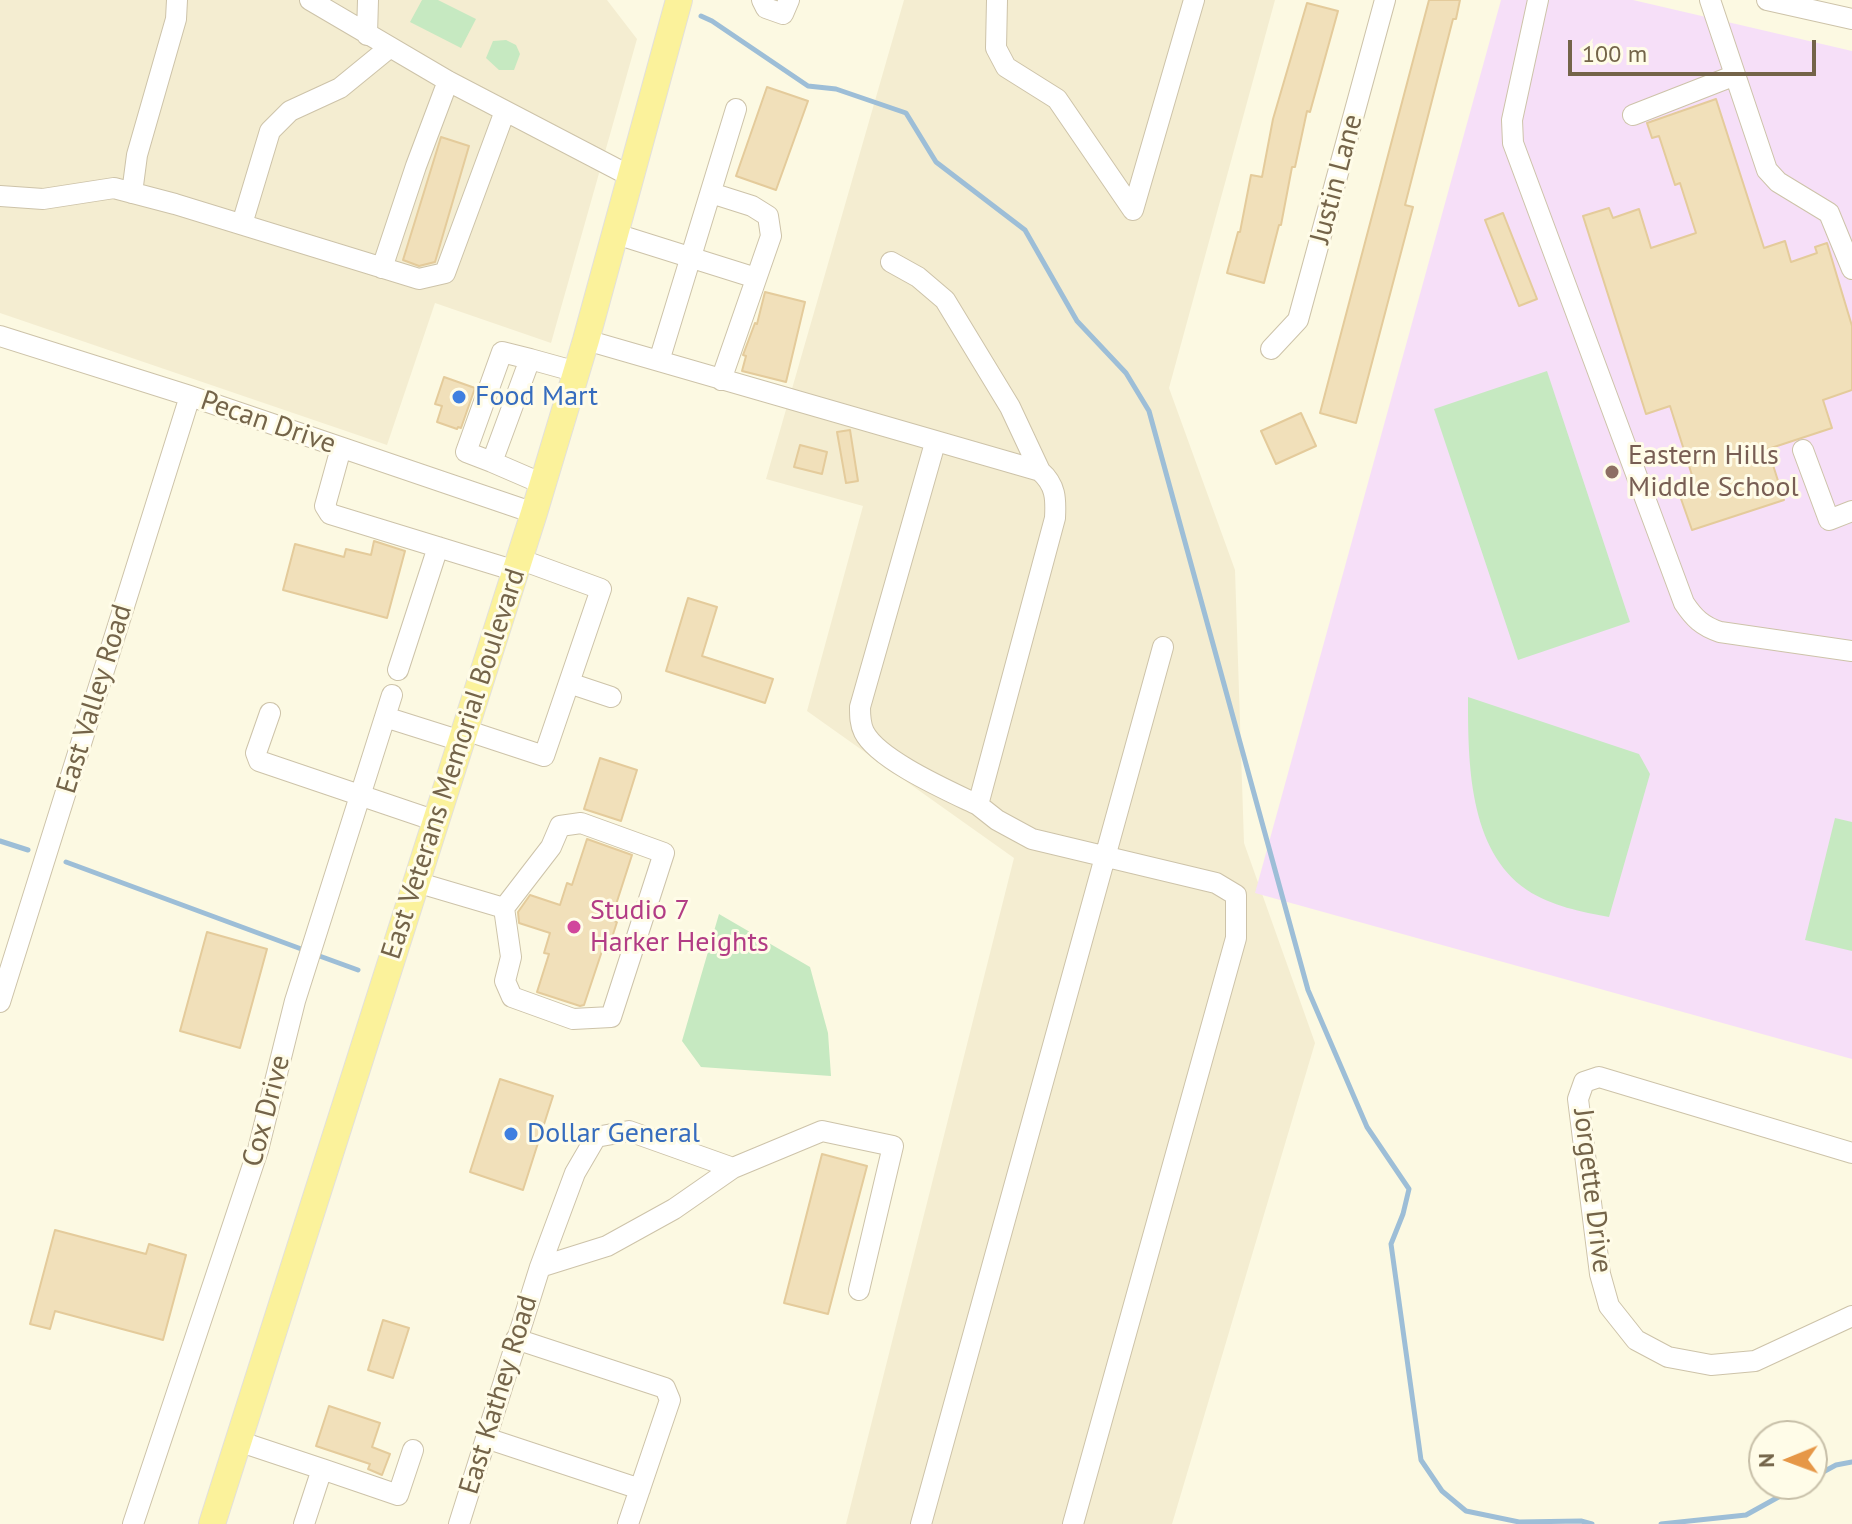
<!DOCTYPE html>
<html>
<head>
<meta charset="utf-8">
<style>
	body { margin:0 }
	#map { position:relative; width:1852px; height:1524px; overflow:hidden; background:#fcf9e2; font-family:"PT Sans",sans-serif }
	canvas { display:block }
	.north { position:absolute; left:1748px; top:1420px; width:80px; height:80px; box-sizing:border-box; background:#fffce8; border:2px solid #c7bfa8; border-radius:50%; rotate:269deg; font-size:22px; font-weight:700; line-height:32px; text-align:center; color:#746449 }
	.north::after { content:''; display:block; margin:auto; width:28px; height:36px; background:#e69747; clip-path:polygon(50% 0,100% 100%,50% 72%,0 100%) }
	.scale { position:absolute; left:1568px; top:40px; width:248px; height:36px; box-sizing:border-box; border:4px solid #746449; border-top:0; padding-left:10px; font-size:24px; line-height:28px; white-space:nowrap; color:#746449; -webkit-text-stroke:6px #fffce8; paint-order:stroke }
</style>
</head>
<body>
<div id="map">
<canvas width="1852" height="1524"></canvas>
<div class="north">N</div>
<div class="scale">100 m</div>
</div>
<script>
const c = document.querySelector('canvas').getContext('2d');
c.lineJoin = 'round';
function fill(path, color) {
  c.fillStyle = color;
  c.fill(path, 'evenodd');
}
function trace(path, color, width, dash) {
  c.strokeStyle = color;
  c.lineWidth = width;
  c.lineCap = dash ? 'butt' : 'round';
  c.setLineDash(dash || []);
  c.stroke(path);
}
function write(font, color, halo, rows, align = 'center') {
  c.font = font + ' "PT Sans",sans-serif';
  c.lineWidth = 6;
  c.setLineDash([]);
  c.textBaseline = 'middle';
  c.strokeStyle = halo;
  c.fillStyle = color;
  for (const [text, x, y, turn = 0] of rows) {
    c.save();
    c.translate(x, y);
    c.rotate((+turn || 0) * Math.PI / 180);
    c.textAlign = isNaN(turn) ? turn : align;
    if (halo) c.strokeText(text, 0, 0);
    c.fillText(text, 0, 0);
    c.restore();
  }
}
fill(new Path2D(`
	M0 0H607L637 39 551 343 435 303 387 445 0 313Z
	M904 0H1275L1169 388 1235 570 1244 843 1315 1043 1172 1524H846L1014 858 807 711 863 506 766 479Z`), '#f4edd1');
fill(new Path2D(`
	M1501 0H1633L1852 51V1059L1255 893Z`), '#f6dff8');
fill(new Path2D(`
	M422 0H438L476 19 461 48 410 22Z
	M506 40 516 45 520 54 514 70H499L486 58 493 41Z
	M1547 371 1630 622 1518 660 1434 409Z
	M1468 697 1639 754 1650 774 1609 917C1582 912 1551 906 1527 890 1468 850 1468 761 1468 697Z
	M1835 818 1852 822V951L1805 940Z
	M719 914 810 967 828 1033 831 1076 701 1067 682 1041Z`), '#c6e9c1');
trace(new Path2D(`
	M701 16 712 21 808 86 836 89 906 113 936 162 1025 230 1077 321 1126 373 1149 411 1308 990 1367 1127 1409 1189 1403 1214 1391 1244 1421 1460 1442 1491 1466 1511 1519 1522 1581 1521 1592 1524
	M0 841 28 850
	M66 862 304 950
	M314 954 358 970
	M1812 1478 1836 1465 1852 1462
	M1661 1524 1746 1515 1802 1484`), '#9dbed7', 5);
const building = new Path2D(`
	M1429 0H1460L1456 19H1453L1405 205 1413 207 1356 423 1320 413Z
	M1307 3 1338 11 1310 112 1307 111 1295 167H1292L1281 225H1279L1264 283 1227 273 1238 232H1240L1251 175 1262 177 1273 119Z
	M767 87 808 101 776 190 736 176Z
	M1716 99 1764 248 1785 241 1791 262 1817 253 1815 247 1827 243 1852 326V390L1823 400 1832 428 1768 449 1784 500 1692 530 1680 496 1697 491 1670 406 1646 414 1583 216 1609 208 1613 218 1639 209 1651 248 1696 233 1680 183 1675 185 1659 136 1652 138 1647 123Z
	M441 137 469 146 435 262 419 266 403 260Z
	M1503 213 1537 299 1519 306 1485 220Z
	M765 292 805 302 786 382 742 371 746 356 743 355 755 323 757 324Z
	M444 377 475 388 461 428 458 427 457 429 437 422 442 406 435 404Z
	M1301 413 1316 446 1276 464 1261 431Z
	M850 430 858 481 846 483 837 432Z
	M800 445 827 452 822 474 794 467Z
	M374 541 405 551 387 618 283 590 295 544 344 557 346 549 371 555Z
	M688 598 717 607 702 656 773 679 765 703 666 671Z
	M600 758 637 770 621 821 584 809Z
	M587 839 632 855 611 920 617 922 607 953 602 951 584 1005 580 1006 537 992 549 954 544 953 550 933 519 923 518 912 530 895 560 905 567 883 572 885Z
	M207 932 267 949 240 1048 180 1031Z
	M500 1079 553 1096 523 1190 470 1172Z
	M822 1154 867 1166 828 1314 784 1303Z
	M55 1230 146 1254 149 1244 186 1255 163 1340 55 1311 50 1329 30 1324Z
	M383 1320 409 1328 393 1378 368 1370Z
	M329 1406 380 1423 372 1447 390 1454 382 1475 368 1469 370 1464 316 1446Z`);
fill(building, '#f1e0ba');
trace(building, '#e4cb9b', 2);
const minor = new Path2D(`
	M310 0 448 81 632 177
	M762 0 766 8 783 14 789 0
	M997 0 996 48 1006 67 1057 99 1133 210 1194 0
	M1538 0 1512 120 1513 143 1684 603C1694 618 1702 626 1720 632L1852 651
	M1710 0 1767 170 1778 182 1829 213 1852 269
	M1767 0 1852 19
	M367 35 368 0
	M1633 115 1733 76
	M132 193 137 155 176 19 177 0
	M711 193 752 206 768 216 771 236 721 380
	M0 196 43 199 114 188 175 204 419 279 445 273 505 111
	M242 224 270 131 290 111 340 88 389 48
	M616 234 756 278
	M891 262 918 277 945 300 1010 407 1040 471
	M382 268 416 166 448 81
	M0 336 190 396 534 513
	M586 340 1040 471C1056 485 1056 499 1055 518L978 805 997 820 1032 839 1216 883 1236 895V938L1073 1524
	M1271 349 1298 320 1385 0
	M659 361 736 109
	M935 443 860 707C860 716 860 724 864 732 878 760 949 791 978 805
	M341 448 325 506 330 514 516 571
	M1803 450 1829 520 1852 511
	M492 462 466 452 502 352 530 359
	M543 484 492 462 530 359 577 372
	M398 670 438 547
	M569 683 611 697
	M270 713 256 753 259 761 436 821
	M385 717 461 741
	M465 730 544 756 601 589 519 559
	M416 882 504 908 551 847 560 826 581 823 664 853 611 1017 573 1019 512 997 505 981 511 957 504 908
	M0 1002 190 396
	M1852 1153 1599 1077 1584 1082 1578 1099 1600 1274 1609 1306 1636 1340 1668 1357 1711 1365 1755 1361 1852 1316
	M733 1168 822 1131 893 1146 859 1290
	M516 1339 665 1388 670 1400 628 1524
	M486 1438 640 1489
	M238 1441 322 1469 304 1524
	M322 1469 398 1495 413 1450
	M133 1524 258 1150 295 1001 392 695
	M459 1524 540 1267 575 1173 596 1137 629 1131 733 1168 674 1209 607 1246 540 1267
	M921 1524 1163 647`);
const major = new Path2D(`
	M212 1524 534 513 586 340 679 0`);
trace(minor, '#cdc3a9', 22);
trace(major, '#e3e0db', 28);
trace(minor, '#fff', 20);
trace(major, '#fbf29b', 26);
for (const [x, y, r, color] of [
	[459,397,8,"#3f7fe0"],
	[1612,472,8,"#8d6e63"],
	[574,927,8,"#d1479c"],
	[511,1134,8,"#3f7fe0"]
]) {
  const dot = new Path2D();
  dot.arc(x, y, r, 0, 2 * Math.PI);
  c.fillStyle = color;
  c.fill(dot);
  trace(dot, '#fffce8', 3);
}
write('28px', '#746449', '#fffce8', [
	["Justin Lane",1337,179,-75],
	["Pecan Drive",268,423,19],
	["East Valley Road",95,699,-73],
	["East Veterans Memorial Boulevard",454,764,-72],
	["Cox Drive",267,1111,-75],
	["Jorgette Drive",1592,1191,83],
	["East Kathey Road",499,1395,-73]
]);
write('28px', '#366cbe', '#fffce8', [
	["Food Mart",475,397],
	["Dollar General",527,1134]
], 'left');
write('28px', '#785e54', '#fffce8', [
	["Eastern Hills",1628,456],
	["Middle School",1628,488]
], 'left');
write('28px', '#b23c85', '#fffce8', [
	["Studio 7",590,911],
	["Harker Heights",590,943]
], 'left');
</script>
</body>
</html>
